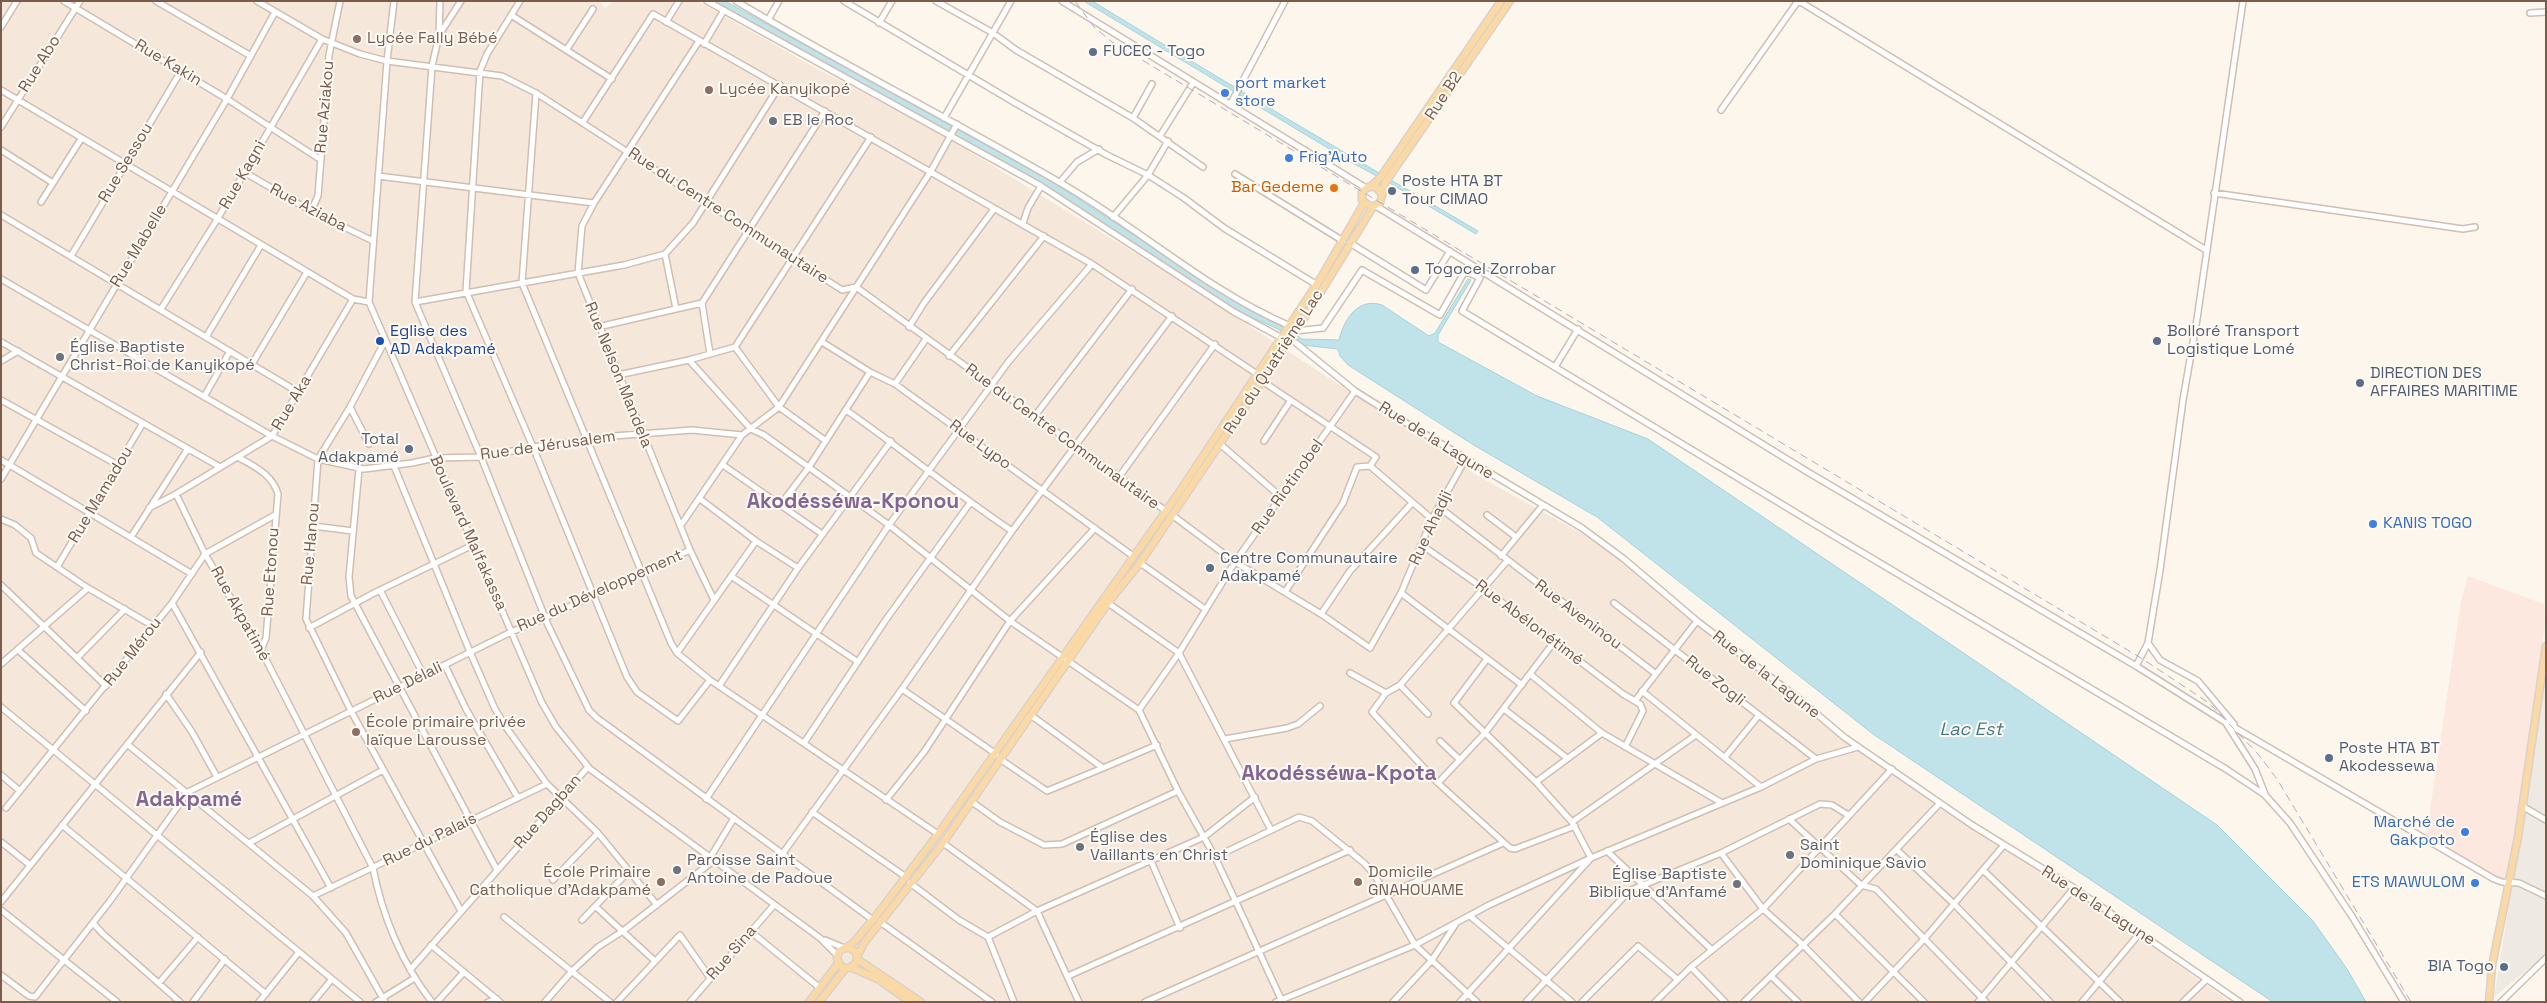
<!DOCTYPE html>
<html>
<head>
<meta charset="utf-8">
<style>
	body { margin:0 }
	#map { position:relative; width:2547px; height:1003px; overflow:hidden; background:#fdf6ec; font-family:"Space Grotesk",sans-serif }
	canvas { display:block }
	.frame { position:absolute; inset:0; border:2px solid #7a5c4d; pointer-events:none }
</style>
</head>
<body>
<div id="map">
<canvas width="2547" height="1003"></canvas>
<div class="frame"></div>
</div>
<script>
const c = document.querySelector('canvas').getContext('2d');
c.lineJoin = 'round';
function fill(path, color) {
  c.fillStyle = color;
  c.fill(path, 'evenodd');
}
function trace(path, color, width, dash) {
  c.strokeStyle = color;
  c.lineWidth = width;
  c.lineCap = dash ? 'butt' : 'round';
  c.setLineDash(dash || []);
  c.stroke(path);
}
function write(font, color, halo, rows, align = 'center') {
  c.font = font + ' "Space Grotesk",sans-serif';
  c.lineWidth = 4;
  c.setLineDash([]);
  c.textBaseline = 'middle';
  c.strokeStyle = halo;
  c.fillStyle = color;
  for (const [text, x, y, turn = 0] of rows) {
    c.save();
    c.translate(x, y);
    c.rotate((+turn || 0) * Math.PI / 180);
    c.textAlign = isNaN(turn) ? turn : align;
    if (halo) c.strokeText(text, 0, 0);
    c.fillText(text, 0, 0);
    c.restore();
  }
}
fill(new Path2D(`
	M1 1H599L605 8 615 1H698L812 66 936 131 1181 281 1480 477 1601 544 1769 677 1861 753 1880 762 1990 841 2079 894 2230 1002H1Z`), '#f5e8da');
fill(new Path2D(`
	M2468 576 2544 604 2545 623 2535 697 2507 879 2486 872 2426 837 2461 602Z`), '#fde8e0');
fill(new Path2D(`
	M2546 676V955L2494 997 2540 714Z`), '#efe9e4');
const water = new Path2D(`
	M712 1H725L1051 181 1239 304 1281 324 1302 339 1339 340C1344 319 1358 297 1382 305L1429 336 1435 333 1468 279 1471 280 1438 335V342L1537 396 1648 439 2217 825 2313 921 2347 969 2366 1002H2273L1873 734 1597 517 1472 444 1348 365 1340 356 1338 349 1301 345 1278 329 1235 310 1046 186Z
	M1084 1H1092C1220 79 1348 155 1478 231L1476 234 1393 185 1351 162Z`);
fill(water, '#bfe3e8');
trace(water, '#a5d3da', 1);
const minor = new Path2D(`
	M64 1 227 99 321 160
	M156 1 251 56
	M257 1 322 39 360 54 387 61 502 76 536 93 842 290 856 287 1166 511
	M394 1 387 61 369 302 542 703 556 727 590 769 820 938 838 956
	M440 1 439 35 432 66 415 302 481 457 548 625 589 710 597 718 873 920
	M520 1 487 54 480 71 466 291 533 447 627 677 637 692 678 721 710 680
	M707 1 1041 186 1234 312 1282 338
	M736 1C842 64 952 120 1059 182 1138 227 1206 290 1290 326
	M844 1 1012 101 1107 155 1148 175 1184 198 1224 228 1317 285
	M936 1 993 33 1016 50 1133 118 1203 167
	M1062 1 1366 188
	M1799 1 2206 250
	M2530 13 2546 12
	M511 15 612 79
	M768 20 779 1
	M666 22 679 1
	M879 23 892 1
	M1 27 17 1
	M439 35 461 1
	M699 41 594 203 582 226 578 273 690 550 714 600
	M704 44 724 10
	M567 49 593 9
	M1 90 353 299 369 302
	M536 93 522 283 671 643 677 653 710 680 938 834
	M1230 105 1285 1
	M1721 110 1798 1
	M944 118 1011 1
	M1133 118 1152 84
	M583 122 653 14 1092 264 1257 374
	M1 127 80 1
	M1160 136 1193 83
	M1 150 53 183
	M244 172 311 211 373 241
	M1235 174 1343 241
	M378 176 594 203
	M1060 182 1077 162 1099 149
	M2214 193 2463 229 2475 227
	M41 202 81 139
	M1376 206 1806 471 2136 666 2225 722 2494 879 2502 882 2519 883 2546 896
	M311 211 318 196 329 55 340 1
	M1 215 298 392
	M1113 217 1148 175 1168 141
	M1023 223 1028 208 1041 186
	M1350 243 1426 290 1450 251
	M665 254 676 309
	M71 256 181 71
	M1 279 272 436 318 459 364 469 412 463 435 458 481 457 533 447 614 436 692 430 742 435
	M415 302 624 265 665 254 693 223 780 85
	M702 303 710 354
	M161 309 218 218 322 39
	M598 327 702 303 825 111
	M909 327 924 303 994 209
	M1295 331 1323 328 1362 270 1440 315 1465 271 1480 278 1462 311 1831 534 2226 769 2265 795 2290 823 2353 918 2404 1002
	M206 337 261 245
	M385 341 350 407 318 459 306 619 351 711 461 911
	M1 342 220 467
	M822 342 870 372 895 384 1133 556
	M1296 343 1355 391 1403 421 1582 528 1624 559 1697 621 1798 698 1844 737 1972 825 2074 888 2240 1002
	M735 347 779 407 826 441
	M949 356 1044 236
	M689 360 751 429 764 435 889 525 1010 621 1139 710 1178 791 1215 857 1281 999
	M1 361 18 351
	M252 364 307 272
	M1555 367 1578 329
	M618 375 689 360 735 347 871 137
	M1262 381 1376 457 1370 466 1357 467 1343 503 1285 592
	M895 384 926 339
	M204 397 230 351
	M1 400 118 465
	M350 407 369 444
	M846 410C902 449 955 493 1012 531
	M1034 417 1132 289
	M1264 441 1291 400
	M1220 444 1281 497
	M238 457C255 467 272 474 278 494L266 638 261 650
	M1 460 192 574
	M723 465 822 534
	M394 466 470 652 495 709 508 730 547 784 598 833 657 905
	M1370 466 1432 519
	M359 469 349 577 351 596 497 870
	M1119 477 1215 344
	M1 479 227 99 275 12
	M176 494 205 554 261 650 373 868C382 915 402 964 432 1002
	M700 499 756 541 798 568
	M781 504 809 467 870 372
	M1439 507 1656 674
	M149 508 176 494 272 436 353 299
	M1172 515 1235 562 1321 614 1370 648 1401 593 1432 519 1465 460
	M1487 515 1516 537
	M1 519 15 525 31 538 36 553 88 588 153 626
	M681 525 742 435 779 407 931 171 957 124
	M313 526 353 531
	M131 537 187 450
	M1423 546 1483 588 1623 694 1640 704 1643 711 1625 747
	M1501 556 1543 505
	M1507 561 1400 685 1386 693 1372 712 1438 783 1510 848 1515 849 1575 826
	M1140 563 1205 609
	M57 567 143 423
	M731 576 858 662
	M1 585 106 686
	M380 590 424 676
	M1401 593 1522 685
	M172 603 331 888
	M1108 603 1179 653 1271 830
	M1614 603 1816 759
	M1321 614 1350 571 1412 503
	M309 628 376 592 473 545
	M2148 643 2160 660 2198 681 2234 724
	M18 650 86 711
	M677 653 756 541
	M77 658 125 609
	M1 664 88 588
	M445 665 466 709 518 798
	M2136 666 2148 643 2160 570 2183 400 2197 319 2243 1
	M1350 673 1386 693
	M1530 674 1602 733 1722 803
	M1400 685 1428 714
	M719 686 798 568 891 441
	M902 689 996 754
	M1642 691 1761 787
	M166 694 192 732 217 777
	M1635 701 1697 621
	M1 707 360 1002
	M1504 709 1567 758
	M1139 710 1179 653 1235 562 1355 391
	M1032 716 1103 768 1157 745
	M2226 723 2255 769 2265 794
	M1225 739 1287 728 1298 724 1320 706
	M1440 741 1460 760
	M804 743 885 621 970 503
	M127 744 313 896 346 933 385 1002
	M1725 757 1759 715
	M1000 759 1047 791 1103 768
	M1 775 20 791
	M1536 782 1602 733
	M1438 783 1485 733 1554 642
	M706 799 889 525 1009 361 1092 264
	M886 800 924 752 1010 621 1095 528
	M972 802 1000 822 1044 845 1062 844 1178 791
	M2522 806 2546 820
	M6 808 172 603 205 554 275 515
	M812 812 906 877
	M1789 819 1861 885 1876 889 1986 1002
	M1572 822 1696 735
	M62 825 266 994
	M1 842 30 865
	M249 843 383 770
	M943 843 1037 911 1079 1002
	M1897 850 1953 903 2050 1002
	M1607 851 1712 950
	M783 853 902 689 1012 531 1172 316
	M1721 853 1763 909 1802 944 1859 1002
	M1215 857 1299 817 1312 821 1364 863 1374 874 1415 945 1477 1002
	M710 858 734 818
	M1151 861 1180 928
	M1983 870 2120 1002
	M553 880 598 833
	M910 883 959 920 988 937
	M313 896 547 784
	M1 902 201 652
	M596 907 655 961
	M1 910 117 1002
	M1835 914 1924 1002
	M1470 916 1572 1002
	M504 917 610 1002
	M582 920 629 871
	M880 922 992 1002
	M93 923 103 934 180 1002
	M750 931 820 988
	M825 940 844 948
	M431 945 500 1002
	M1691 967 1725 1002
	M410 970 588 767
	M1 975 29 996 35 997 110 901 188 792 511 632 545 618 690 550
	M1068 976 1350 850
	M1772 977 1798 1002
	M159 983 198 937
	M193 1002 225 959
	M259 1002 299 952
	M313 1002 332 979
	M376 1002 413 979
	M437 1002 464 972
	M488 1002 497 999
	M545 1002 573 970 598 947 623 931 713 861
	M617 1002 680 935 710 978
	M690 1002 774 905
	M1014 1002 988 937 1037 911 1204 837 1255 797
	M1145 1002 1503 843
	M1276 1002 1415 945 1489 905 1591 858 1761 787 1816 759 1858 747
	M1393 1002 1432 960 1455 925
	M1460 1002 1591 858 1572 822 1536 782 1454 703 1487 659
	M1526 1002 1629 891 1721 853 1820 804 1832 805 1848 815
	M1582 1002 1638 946 1677 979
	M1655 1002 1691 967 1763 909 1892 769
	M1744 1002 1835 914 1940 803
	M1865 1002 1926 937 2004 845
	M1978 1002 2074 888
	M2082 1002 2140 933
	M2183 1002 2206 980
	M2501 1002 2546 958`);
const major = new Path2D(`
	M1371 186 1380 178 1501 1
	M1381 193 1376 187H1368L1362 192V200L1371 207 1380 203 1385 183 1510 1
	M846 948 854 942 876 916 938 834 1182 488 1322 276 1364 203
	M837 958a10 10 0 1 1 20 0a10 10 0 1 1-20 0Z
	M857 957 864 943 943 843 1108 603 1140 563 1311 308 1373 207
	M857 959 921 1002
	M850 967 878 979 910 1002
	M809 1002 839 962
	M819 1002 846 968
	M2489 1002 2492 966 2518 837 2546 646`);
trace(minor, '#d1beb0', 8);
trace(major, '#dad1cd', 9);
trace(minor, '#fff', 5);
trace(major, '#fbd9a5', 6);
trace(new Path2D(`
	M1075 1 1094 27 1112 42 2141 658 2209 703 2258 754 2277 779 2411 1002`), '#b9a8c9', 1, [8, 5]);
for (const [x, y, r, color] of [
	[357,39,5,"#8d6e63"],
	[1093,52,5,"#5c6f8a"],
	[709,90,5,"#8d6e63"],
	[1225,93,5,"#3f7fe0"],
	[773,121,5,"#6b7280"],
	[1289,158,5,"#3f7fe0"],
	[1334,188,5,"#e8710a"],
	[1392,191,5,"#5c6f8a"],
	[1415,270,5,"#5c6f8a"],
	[380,341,5,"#1a4fb4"],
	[2157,341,5,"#5c6f8a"],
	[60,357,5,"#6b7280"],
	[2360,383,5,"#5c6f8a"],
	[409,449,5,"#5c6f8a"],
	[2373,524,5,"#3f7fe0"],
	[1210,568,5,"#5c6f8a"],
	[356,732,5,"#8d6e63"],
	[2329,758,5,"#5c6f8a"],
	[2465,832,5,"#3f7fe0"],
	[1080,847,5,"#6b7280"],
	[1790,855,5,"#6b7280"],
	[677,870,5,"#6b7280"],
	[661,882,5,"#8d6e63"],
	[1358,882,5,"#8d6e63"],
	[2475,883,5,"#3f7fe0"],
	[1737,884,5,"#6b7280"],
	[2504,967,5,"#5c6f8a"]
]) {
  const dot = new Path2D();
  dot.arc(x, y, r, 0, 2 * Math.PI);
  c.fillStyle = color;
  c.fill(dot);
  trace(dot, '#fffaf3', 2);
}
write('16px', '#785e54', '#fffaf3', [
	["Lycée Fally Bébé",367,39],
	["Lycée Kanyikopé",719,90],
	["École primaire privée",366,723],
	["laïque Larousse",366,741],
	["École Primaire",651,873,"right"],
	["Catholique d'Adakpamé",651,891,"right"],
	["Domicile",1368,873],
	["GNAHOUAME",1368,891]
], 'left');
write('16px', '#4e5e75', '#fffaf3', [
	["FUCEC - Togo",1103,52],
	["Poste HTA BT",1402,182],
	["Tour CIMAO",1402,200],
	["Togocel Zorrobar",1425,270],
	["Bolloré Transport",2167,332],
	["Logistique Lomé",2167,350],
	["DIRECTION DES",2370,374],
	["AFFAIRES MARITIME",2370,392],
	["Total",399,440,"right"],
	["Adakpamé",399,458,"right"],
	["Centre Communautaire",1220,559],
	["Adakpamé",1220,577],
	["Poste HTA BT",2339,749],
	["Akodessewa",2339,767],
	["BIA Togo",2494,967,"right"]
], 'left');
write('16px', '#7a5c4d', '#fffaf3', [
	["Rue Kakin",168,63,31],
	["Rue Abo",40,64,-58],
	["Rue B2",1444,96,-57],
	["Rue Aziakou",325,107,-85],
	["Rue Sessou",126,163,-59],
	["Rue Kagni",243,175,-60],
	["Rue Aziaba",308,208,28],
	["Rue du Centre Communautaire",728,216,33],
	["Rue Mabelle",139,246,-59],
	["Rue du Quatrième Lac",1274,362,-57],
	["Rue Nelson Mandela",618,375,68],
	["Rue Aka",292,403,-59],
	["Rue du Centre Communautaire",1062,437,36],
	["Rue de la Lagune",1436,441,32],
	["Rue Lypo",980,445,36],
	["Rue de Jérusalem",548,446,-8],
	["Rue Riotinobel",1288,487,-55],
	["Rue Mamadou",101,495,-59],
	["Rue Ahadji",1431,528,-65],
	["Boulevard Malfakassa",468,533,66],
	["Rue Hanou",311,544,-85],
	["Rue Etonou",271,572,-86],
	["Rue du Développement",600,591,-24],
	["Rue Akpatimé",240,614,61],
	["Rue Aveninou",1578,615,37],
	["Rue Abélonétimé",1529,623,37],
	["Rue Mérou",133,652,-52],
	["Rue de la Lagune",1766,675,38],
	["Rue Zogli",1715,681,38],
	["Rue Délali",408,683,-26],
	["Rue Dagban",548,812,-49],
	["Rue du Palais",430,840,-26],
	["Rue de la Lagune",2098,906,33],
	["Rue Sina",732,953,-49]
]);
write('16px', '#366cbe', '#fffaf3', [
	["port market",1235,84],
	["store",1235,102],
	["Frig'Auto",1299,158],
	["KANIS TOGO",2383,524],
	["Marché de",2455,823,"right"],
	["Gakpoto",2455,841,"right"],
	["ETS MAWULOM",2465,883,"right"]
], 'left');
write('16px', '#5b616d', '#fffaf3', [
	["EB le Roc",783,121],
	["Église Baptiste",70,348],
	["Christ-Roi de Kanyikopé",70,366],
	["Église des",1090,838],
	["Vaillants en Christ",1090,856],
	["Saint",1800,846],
	["Dominique Savio",1800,864],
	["Paroisse Saint",687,861],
	["Antoine de Padoue",687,879],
	["Église Baptiste",1727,875,"right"],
	["Biblique d'Anfamé",1727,893,"right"]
], 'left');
write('16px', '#c56008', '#fffaf3', [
	["Bar Gedeme",1324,188]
], 'right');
write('16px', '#164399', '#fffaf3', [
	["Eglise des",390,332],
	["AD Adakpamé",390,350]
], 'left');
write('italic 18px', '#437c86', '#fffaf3', [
	["Lac Est",1971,730]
]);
write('bold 21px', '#846695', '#fffaf3', [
	["Akodésséwa-Kponou",853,502],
	["Akodésséwa-Kpota",1339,774],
	["Adakpamé",189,800]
]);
</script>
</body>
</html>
